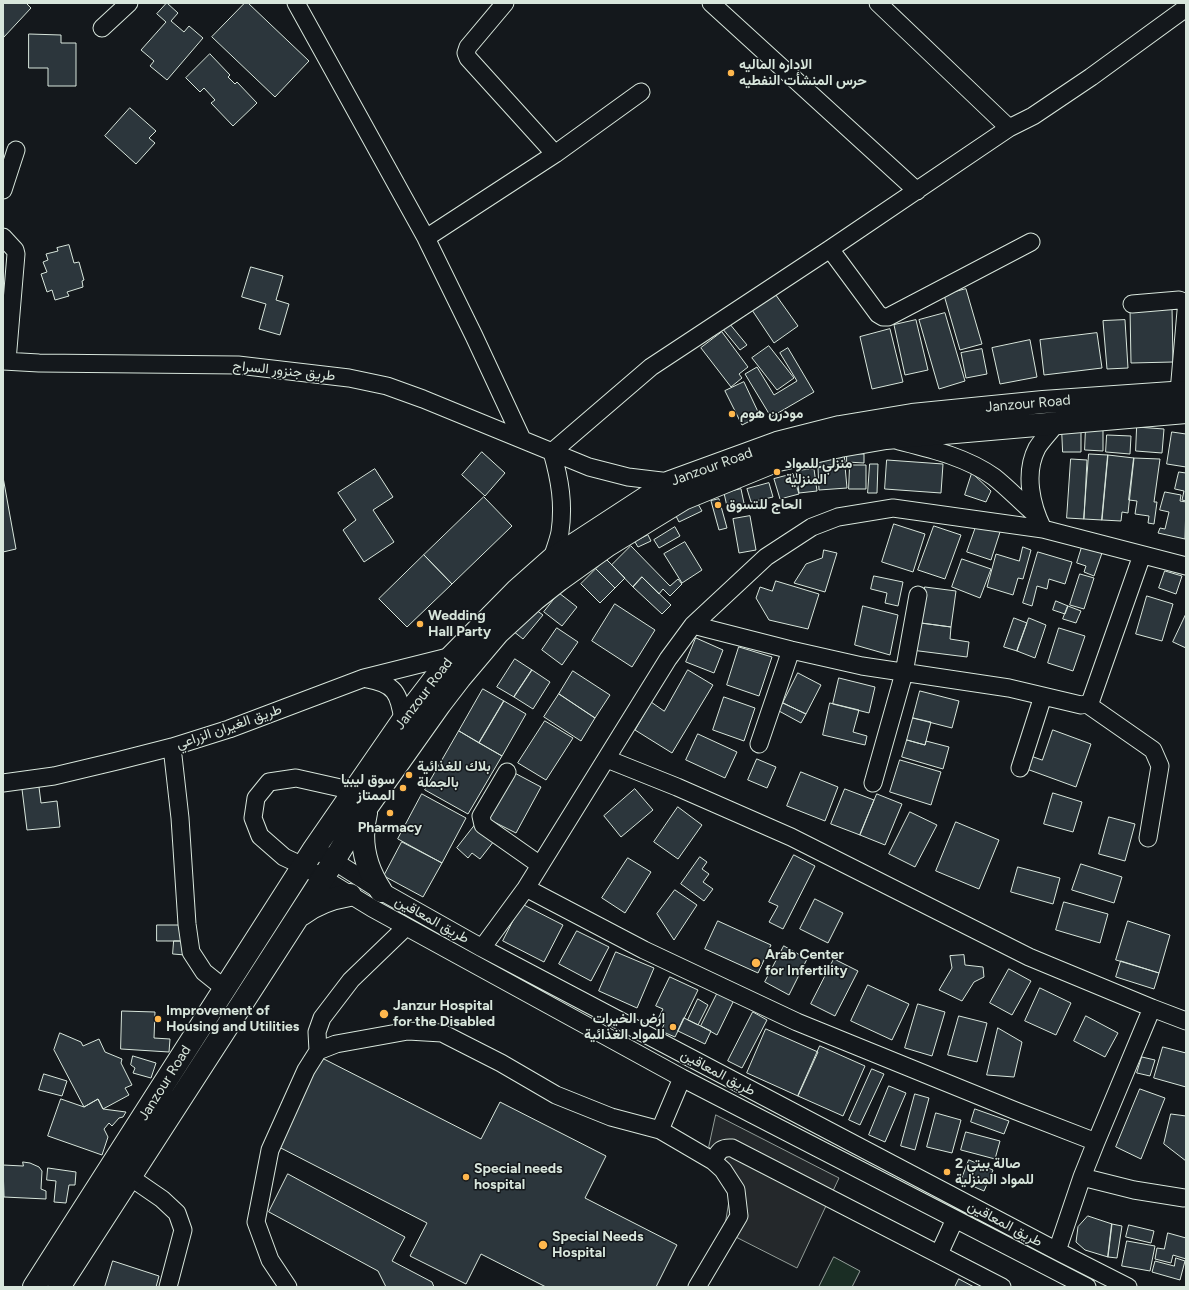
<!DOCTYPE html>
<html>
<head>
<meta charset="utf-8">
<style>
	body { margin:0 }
	#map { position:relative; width:1189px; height:1290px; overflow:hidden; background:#14181c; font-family:Figtree,sans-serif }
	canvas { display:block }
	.frame { position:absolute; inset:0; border:4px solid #d8e6dc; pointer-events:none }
</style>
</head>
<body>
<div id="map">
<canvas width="1189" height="1290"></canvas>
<div class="frame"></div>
</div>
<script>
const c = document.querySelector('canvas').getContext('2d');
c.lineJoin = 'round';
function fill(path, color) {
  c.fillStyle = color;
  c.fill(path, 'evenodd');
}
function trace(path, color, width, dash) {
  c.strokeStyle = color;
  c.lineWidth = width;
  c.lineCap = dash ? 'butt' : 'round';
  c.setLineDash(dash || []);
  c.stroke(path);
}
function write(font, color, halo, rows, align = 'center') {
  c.font = font + ' Figtree,Vazirmatn,sans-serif';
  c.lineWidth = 3;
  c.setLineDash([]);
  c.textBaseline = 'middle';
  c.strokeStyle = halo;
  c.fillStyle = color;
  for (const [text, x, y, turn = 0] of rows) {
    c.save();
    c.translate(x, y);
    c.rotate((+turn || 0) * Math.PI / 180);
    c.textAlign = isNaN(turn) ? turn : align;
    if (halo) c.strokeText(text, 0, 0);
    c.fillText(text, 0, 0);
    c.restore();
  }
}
const green = new Path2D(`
	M834 1257 860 1271 852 1287H819Z`);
fill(green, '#1a2d24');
trace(green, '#939e99', 1);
const parking = new Path2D(`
	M716 1115 839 1178 797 1268 724 1231 734 1171 709 1147Z`);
fill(parking, '#24282b');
trace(parking, '#939e99', 1);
const building = new Path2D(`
	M3 3H26L31 8 4 37Z
	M167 3 178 13 171 21 184 32 189 26 203 38 167 80 150 66 154 61 141 50 166 22 157 14Z
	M245 3H248L309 61 275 97 212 37Z
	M29 34 61 35V43H76V86H48V68H29Z
	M210 54 230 75 228 77 235 84 237 82 257 103 233 126 211 103 215 100 204 88 200 92 186 78Z
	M130 108 156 131 149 138 155 143 136 164 105 136Z
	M69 245 74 263 79 262 84 280 82 281 83 287 67 292 69 296 55 300 52 290 47 292 41 274 47 272 43 262 48 260 46 254 58 251 57 248Z
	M251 267 283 276 276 300 289 304 280 335 259 329 266 304 242 297Z
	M966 289 982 344 960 350 944 295Z
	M773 291 798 326 774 343 750 307Z
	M1172 307 1173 362 1131 363 1130 308Z
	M945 313 965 381 939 389 919 320Z
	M916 320 928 370 905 375 894 325Z
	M1125 320 1128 368 1107 369 1103 321Z
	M729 323 747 345 740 350 722 328Z
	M890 329 903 382 872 389 860 337Z
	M722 332 748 367 739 374 742 378 731 387 701 348Z
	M1097 333 1102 368 1044 375 1040 340Z
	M1030 340 1037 377 1000 384 992 348Z
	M769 346 794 378 777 390 752 358Z
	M788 348 814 392 771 417 745 374 757 367 774 395 797 381 780 353Z
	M982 349 987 374 966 378 961 353Z
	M744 382 760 416 742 425 725 391Z
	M1086 426 1103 427V451L1085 450Z
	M1137 427 1164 429 1162 453 1136 451Z
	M1062 429H1081V452H1063Z
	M1172 432 1186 434V467L1167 464Z
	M1107 435 1131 436 1130 454 1106 452Z
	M482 452 505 473 485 496 462 475Z
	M844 453 845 463 817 467 815 457Z
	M847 453 864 454V463L847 462Z
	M1089 454 1108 455 1102 520 1084 519Z
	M1108 455 1134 458 1128 513 1122 512 1121 521 1102 520Z
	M813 458 814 466 795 469 794 461Z
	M1134 458 1160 459 1154 502H1157L1154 524 1148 523 1149 516 1135 514 1137 501 1129 500Z
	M1071 459 1087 460 1084 519 1067 518Z
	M887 460 943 464 941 493 885 489Z
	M870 464H878L877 493H868Z
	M850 465H866V489H849Z
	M845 466 847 488 819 490 818 468Z
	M375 469 393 497 373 510 394 542 364 562 343 530 356 520 338 493Z
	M814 469 817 491 799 493 796 471Z
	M1179 472 1186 473V501L1182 500 1184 491 1175 489Z
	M972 473 991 491 986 502 965 495Z
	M793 474 799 494 780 499 774 479Z
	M3 477 16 549 3 552Z
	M769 483 773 497 751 502 747 489Z
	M741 489 745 508 728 511 724 493Z
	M1165 492 1181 495 1180 501 1186 502 1185 539 1158 533 1160 528 1165 529 1169 512 1160 510Z
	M484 497 512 526 452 584 424 555Z
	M719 499 727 528 719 530 711 501Z
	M698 504 702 511 679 522 675 514Z
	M750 516 756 550 739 553 733 519Z
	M894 524 925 534 913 572 882 562Z
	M977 524 1000 532 991 560 967 552Z
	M934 526 961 535 945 579 918 570Z
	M675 527 680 536 659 548 654 540Z
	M648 535 651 541 638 547 635 542Z
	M685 542 702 570 682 583 664 554Z
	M631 546 670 586 678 579 682 584 670 596 663 589 659 594 642 577 633 587 612 565Z
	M1023 547 1031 550 1023 579 1018 578 1013 595 987 587 996 554 1019 561Z
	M1082 547 1102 553 1094 576 1084 572 1086 566 1077 563Z
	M824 550 837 553 825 592 794 583 806 564 822 558Z
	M1038 552 1072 562 1065 584 1049 579 1047 589 1037 586 1032 606 1023 603Z
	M424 555 452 584 407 627 379 599Z
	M606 559 625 578 615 588 596 569Z
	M962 559 991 569 980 598 952 587Z
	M596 569 615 588 600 603 581 584Z
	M1165 571 1182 576 1176 594 1159 588Z
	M1080 574 1094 578 1084 609 1070 605Z
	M874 576 903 582 898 606 885 603 887 593 871 589Z
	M642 577 671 605 662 614 633 587Z
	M776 581 819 594 808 629 769 620 756 598 760 587 772 591Z
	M925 587 956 591 951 627 921 623Z
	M559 593 577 607 562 626 544 612Z
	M1147 596 1173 604 1162 641 1136 634Z
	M1056 601 1068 606 1065 614 1053 610Z
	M615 604 655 630 632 667 592 641Z
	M863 606 898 615 890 655 855 645Z
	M1068 606 1081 611 1076 623 1063 619Z
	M532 607 543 615 523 639 513 631Z
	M1186 614V648L1173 642Z
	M1014 618 1027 623 1017 651 1004 647Z
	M1029 618 1046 625 1035 658 1017 651Z
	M921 623 951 627 950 639 969 642 967 657 911 650Z
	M557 628 578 642 562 665 542 650Z
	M1059 628 1085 636 1073 671 1048 663Z
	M696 638 723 650 714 673 686 662Z
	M739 647 772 657 759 696 727 685Z
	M515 659 532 670 514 697 497 687Z
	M532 670 550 682 533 709 514 697Z
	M688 670 713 685 672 753 635 730 651 702 664 711Z
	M573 671 610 695 595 718 559 694Z
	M798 673 821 685 806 714 783 703Z
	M839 678 875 687 869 713 833 704Z
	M483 689 504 701 479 743 459 731Z
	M920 691 959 701 952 728 913 718Z
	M559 694 595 718 581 741 544 717Z
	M724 697 755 708 744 741 713 730Z
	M504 701 526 714 502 756 479 743Z
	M783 703 806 714 801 723 779 711Z
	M830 703 859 710 853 732 867 736 865 745 823 735Z
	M913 718 931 722 925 745 907 740Z
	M545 721 573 738 546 780 518 763Z
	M1053 730 1091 744 1076 787 1024 768 1028 755 1042 760Z
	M459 731 502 756 468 814 425 790Z
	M698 734 737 752 725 778 686 760Z
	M907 740 925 745 926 741 949 747 943 769 902 757Z
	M757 759 776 767 767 788 748 780Z
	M900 760 941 772 931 805 890 792Z
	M509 770 541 787 516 833 484 817Z
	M801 772 838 787 825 821 787 806Z
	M39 787 41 803 57 801 60 827 27 830 22 789Z
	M635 789 653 810 621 837 604 816Z
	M845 789 874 800 860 835 831 824Z
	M1053 793 1082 802 1073 832 1044 824Z
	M422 794 466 818 442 863 398 839Z
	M877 794 902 804 885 845 860 835Z
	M678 807 702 825 678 859 654 842Z
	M910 812 937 825 915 867 889 854Z
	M1109 817 1135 824 1125 861 1099 854Z
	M956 822 999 840 979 889 936 871Z
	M475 825 494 841 480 859 472 853 468 858 457 848Z
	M402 842 442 863 423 897 384 876Z
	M794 855 815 866 783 929 769 922 778 906 769 902Z
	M700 857 707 862 702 869 709 874 703 882 713 889 704 901 681 884Z
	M628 858 651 872 625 913 602 898Z
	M1081 864 1122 877 1114 903 1072 890Z
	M1018 867 1060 878 1053 904 1011 892Z
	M675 890 697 905 674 940 657 914Z
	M815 899 843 913 828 943 800 929Z
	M1064 902 1108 914 1100 943 1056 930Z
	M522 904 563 925 544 962 503 941Z
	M718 921 771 945 758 973 705 949Z
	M1128 921 1170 935 1159 973 1116 960Z
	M157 925H183V941H157Z
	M577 931 609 947 591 981 559 964Z
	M174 941H183L185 955 173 954Z
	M784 946 807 959 789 995 765 982Z
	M616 952 654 968 637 1008 599 991Z
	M964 955 965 965 983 967 984 977 974 982 962 1001 939 990 952 968 950 956Z
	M834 959 858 971 835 1016 811 1004Z
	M1121 961 1159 973 1154 989 1116 977Z
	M1009 969 1031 981 1012 1015 990 1003Z
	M670 977 698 990 675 1037 661 1031 665 1022 658 1019 663 1009 656 1006Z
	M868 985 909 1004 892 1040 851 1021Z
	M1040 988 1071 1003 1056 1035 1025 1021Z
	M719 990 735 998 717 1035 701 1026Z
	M698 999 708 1005 698 1025 688 1020Z
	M918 1004 945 1012 932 1056 905 1048Z
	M122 1011 155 1012 154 1038 170 1039 169 1052 121 1049Z
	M753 1012 767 1020 742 1068 728 1061Z
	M959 1016 987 1023 977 1062 948 1055Z
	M1086 1016 1118 1033 1105 1057 1074 1041Z
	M684 1018 711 1031 705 1044 678 1031Z
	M998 1028 1022 1042 1014 1077 987 1075Z
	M766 1029 818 1052 798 1096 747 1073Z
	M60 1033 81 1042 83 1046 99 1039 105 1052 122 1059 121 1063 132 1085 125 1088 129 1095 103 1109 98 1099 84 1107 54 1050Z
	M820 1046 865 1066 843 1116 798 1096Z
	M1163 1047 1186 1053V1087L1154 1078Z
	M133 1056 156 1063 151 1078 133 1073 135 1068 131 1065Z
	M320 1057 481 1139 500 1102 606 1156 585 1198 677 1245 656 1287H546L481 1254 466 1284 410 1256 427 1223 275 1145Z
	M1142 1057 1155 1060 1150 1076 1137 1073Z
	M872 1069 884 1074 860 1125 849 1120Z
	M44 1074 67 1081 62 1096 39 1090Z
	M889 1086 906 1093 885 1142 869 1135Z
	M1140 1089 1165 1098 1141 1159 1116 1147Z
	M915 1094 929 1098 915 1150 901 1146Z
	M61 1099 84 1107 98 1099 103 1109 126 1112 123 1117 119 1118 112 1126 109 1123 104 1129 108 1137 102 1155 48 1136Z
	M975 1109 1009 1121 1004 1134 971 1122Z
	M936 1113 961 1120 952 1153 927 1147Z
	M1171 1114 1186 1116V1161L1164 1144Z
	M966 1132 1000 1141 995 1159 961 1150Z
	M969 1160 993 1170 984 1191 961 1181Z
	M23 1162 30 1163 39 1167 42 1171 41 1189 46 1191V1199L4 1197 3 1165 23 1166Z
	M48 1168 76 1172 75 1185H69L66 1203 54 1202 56 1181 47 1180Z
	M288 1174 405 1237 392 1261 432 1282 434 1287H386L378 1271 269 1212Z
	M1088 1216 1112 1224 1108 1257 1085 1250 1076 1242 1078 1227Z
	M1112 1224 1122 1226 1117 1258 1108 1257Z
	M1129 1225 1154 1231 1151 1243 1126 1237Z
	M1168 1233 1186 1238V1259L1173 1255 1171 1263 1155 1259 1157 1248 1164 1249Z
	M1127 1241 1155 1246 1150 1271 1122 1266Z
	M1176 1258 1185 1261 1180 1280 1152 1272 1155 1261 1174 1266Z
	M113 1261 159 1276 156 1287H105Z
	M959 1279 974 1287H955Z`);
fill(building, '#2c363c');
trace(building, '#d8e6dc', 1);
const minor = new Path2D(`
	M296 3 426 238 474 336 522 439
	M505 3 468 47 466 53 468 58 555 154
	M711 3 917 191
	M878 3 1009 128
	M102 28 129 3
	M3 190 16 150
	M3 237 15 250 16 254 7 361
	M426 238 555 154 641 92
	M830 249 878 314 883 317H888L1031 242
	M1132 304 1179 300 1184 302 1186 307
	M3 361 39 363 238 365 349 378 387 386 423 399 589 467 628 477 670 482
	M1179 392 1186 311
	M1056 424C1050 432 1042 440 1037 448 1024 473 1031 505 1043 529L1186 566
	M899 441C931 449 966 457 994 477 1008 488 1021 502 1035 514
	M552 452 651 367 830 249 1009 128 1033 116 1091 77 1186 8
	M552 559C554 551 558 542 560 532 564 504 560 480 552 452
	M693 625 791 650 862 666 1009 688 1081 705 1087 704 1091 700 1142 555
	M367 679C395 684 399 693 403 720
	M1087 704 1153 750 1160 766 1148 838
	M759 744 791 650
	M172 747 180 818 187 924 191 952 204 972 224 988
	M607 759 677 787 791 837 1029 957 1152 1008 1186 1021
	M1020 768 1043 696
	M507 772 481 816 483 825 540 865
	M3 783 54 776 117 761 172 747 229 729 364 678 452 656
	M873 783 904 673 918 595
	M354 791 296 778 269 782 256 798 253 818 260 836 284 857 303 866 372 908 682 1078 1087 1287
	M323 854 381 891 482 948 1057 1251 1128 1287
	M526 888 644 950 797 1022 1016 1111 1096 1142
	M482 948 526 888 668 659 693 625 766 557 812 527 838 517 893 508 1043 529
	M318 1051 317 1032 322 1018 351 980 406 927
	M682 1078 660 1130 713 1161 723 1170 736 1190 739 1216 697 1287
	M713 1161C719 1152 720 1147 732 1148L1002 1287
	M130 1177 162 1199 177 1213 183 1230 168 1287
	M1082 1177 1134 1190 1184 1198
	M1057 1251 1082 1177 1096 1142 1152 1008
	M939 1254 955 1219
	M288 1287 270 1260 256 1222 270 1150 306 1070 318 1051 336 1044 408 1031 442 1033 501 1063 556 1095 611 1117 660 1130`);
const major = new Path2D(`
	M366 813C359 841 365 867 381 891
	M301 915C316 903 332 898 350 895
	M34 1287 314 849 403 720 452 656 517 590 552 559 670 482 777 443 840 427 912 415 1043 402 1186 392
	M59 1287 323 878 367 807 440 704 460 678 498 633 535 599 559 580 608 545 683 499 778 460 840 446 886 438 1186 412`);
trace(minor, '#d8e6dc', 19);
trace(major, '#d8e6dc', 24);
trace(minor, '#14181c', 17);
trace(major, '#14181c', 22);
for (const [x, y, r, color] of [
	[731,73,4,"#ffb74d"],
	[732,414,4,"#ffb74d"],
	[777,472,4,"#ffb74d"],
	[718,505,4,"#ffb74d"],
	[420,624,4,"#ffb74d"],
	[409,775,4,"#ffb74d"],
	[403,788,4,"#ffb74d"],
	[390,813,4,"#ffb74d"],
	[756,963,5,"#ffb74d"],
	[384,1014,5,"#ffb74d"],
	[158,1019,4,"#ffb74d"],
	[673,1027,4,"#ffb74d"],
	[947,1172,4,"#ffb74d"],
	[466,1177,4,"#ffb74d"],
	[543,1245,5,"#ffb74d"]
]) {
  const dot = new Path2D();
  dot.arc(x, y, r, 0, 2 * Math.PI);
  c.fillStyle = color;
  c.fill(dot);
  trace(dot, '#14181c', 1.5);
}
write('bold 14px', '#d8e6dc', '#14181c', [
	["الاداره الماليه",739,65],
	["حرس المنشأت النفطيه",739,81],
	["مودرن هوم",740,414],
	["منزلي للمواد",785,464],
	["المنزلية",785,480],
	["الحاج للتسوق",726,505],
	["Wedding",428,616],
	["Hall Party",428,632],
	["بلاك للغذائية",417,767],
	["بالجملة",417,783],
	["سوق ليبيا",395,780,"right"],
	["الممتاز",395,796,"right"],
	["Pharmacy",390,828,"center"],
	["Arab Center",765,955],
	["for Infertility",765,971],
	["Janzur Hospital",393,1006],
	["for the Disabled",393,1022],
	["Improvement of",166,1011],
	["Housing and Utilities",166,1027],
	["ارض الخيرات",665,1019,"right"],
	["للمواد الغذائية",665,1035,"right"],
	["صالة بيتي 2",955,1164],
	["للمواد المنزلية",955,1180],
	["Special needs",474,1169],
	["hospital",474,1185],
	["Special Needs",552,1237],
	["Hospital",552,1253]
], 'left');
write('14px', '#d8e6dc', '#14181c', [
	["طريق جنزور السراج",284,371,6],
	["Janzour Road",1028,404,-5],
	["Janzour Road",712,467,-20],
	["Janzour Road",424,694,-53],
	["طريق الغيران الزراعي",229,727,-19],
	["طريق المعاقين",432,920,29],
	["طريق المعاقين",718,1073,28],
	["Janzour Road",165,1083,-58],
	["طريق المعاقين",1005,1224,28]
]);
</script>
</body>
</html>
